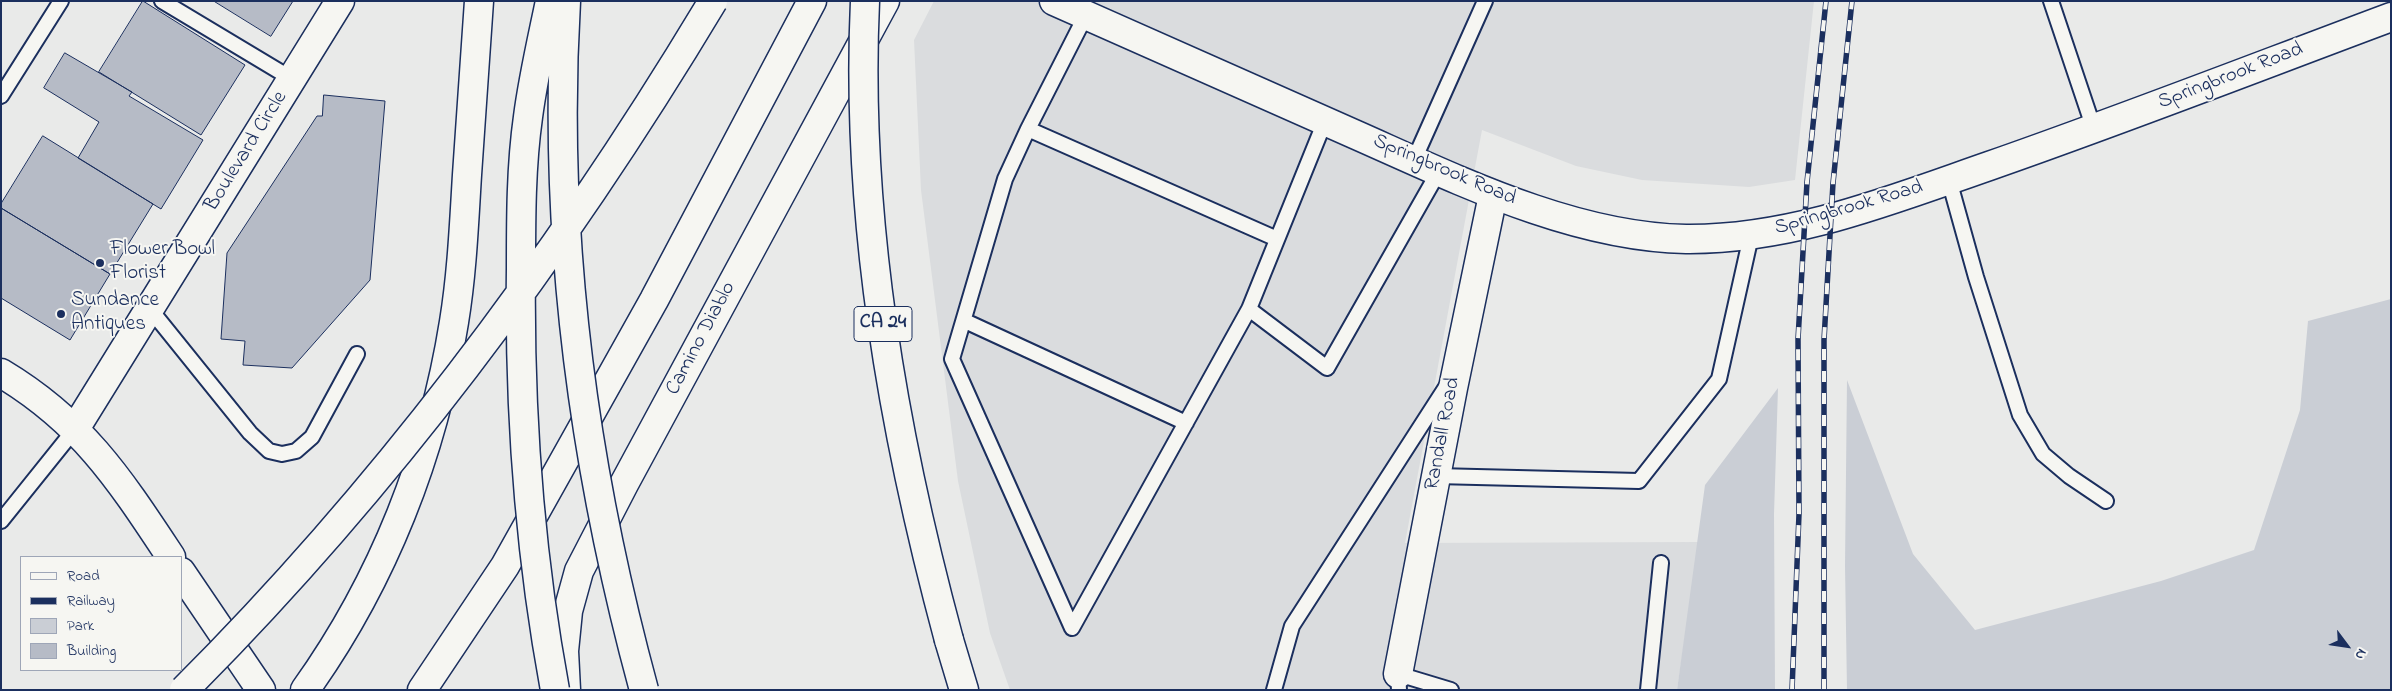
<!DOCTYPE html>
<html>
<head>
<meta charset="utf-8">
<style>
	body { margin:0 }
	#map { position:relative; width:2392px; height:691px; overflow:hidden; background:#e9eae9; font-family:"Indie Flower",sans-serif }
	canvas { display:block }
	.frame { position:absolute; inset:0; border:2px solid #1b2f5e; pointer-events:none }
	.legend { position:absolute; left:20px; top:556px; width:162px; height:115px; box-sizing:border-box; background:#f6f6f2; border:1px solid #9ea6b7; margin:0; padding:6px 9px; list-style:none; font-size:15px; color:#1b2f5e }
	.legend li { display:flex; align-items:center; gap:10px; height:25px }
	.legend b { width:25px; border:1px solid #9ea6b7 }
	.north { position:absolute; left:2322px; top:621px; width:50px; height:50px; -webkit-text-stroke:4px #f6f6f2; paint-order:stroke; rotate:121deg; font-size:14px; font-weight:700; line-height:20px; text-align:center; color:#1b2f5e }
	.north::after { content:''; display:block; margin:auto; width:18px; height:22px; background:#1b2f5e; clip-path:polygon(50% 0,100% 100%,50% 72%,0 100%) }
</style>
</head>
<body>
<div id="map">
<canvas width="2392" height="691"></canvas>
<div class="frame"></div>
<ul class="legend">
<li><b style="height:6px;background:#f6f6f2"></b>Road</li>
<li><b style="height:6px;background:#1b2f5e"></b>Railway</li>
<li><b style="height:14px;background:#caced5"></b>Park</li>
<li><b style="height:14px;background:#b6bbc6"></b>Building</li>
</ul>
<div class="north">N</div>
</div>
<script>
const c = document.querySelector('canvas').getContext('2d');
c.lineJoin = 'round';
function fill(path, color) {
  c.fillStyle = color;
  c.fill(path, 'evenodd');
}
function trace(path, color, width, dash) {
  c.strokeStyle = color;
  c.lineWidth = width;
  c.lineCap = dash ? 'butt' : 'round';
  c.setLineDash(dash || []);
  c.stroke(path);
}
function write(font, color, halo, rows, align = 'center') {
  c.font = font + ' "Indie Flower",sans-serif';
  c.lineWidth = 4;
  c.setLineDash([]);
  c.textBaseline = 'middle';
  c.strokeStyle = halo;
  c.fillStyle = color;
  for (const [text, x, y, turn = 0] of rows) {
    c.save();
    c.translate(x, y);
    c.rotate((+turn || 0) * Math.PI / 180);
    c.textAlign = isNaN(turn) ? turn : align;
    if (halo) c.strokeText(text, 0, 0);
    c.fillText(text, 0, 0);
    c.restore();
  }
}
fill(new Path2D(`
	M934 1H1814L1795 180 1749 187 1642 180 1576 166 1482 130 1405 543 1699 542 1677 690H1010L990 633 958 481 921 190 914 40Z`), '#dadcde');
fill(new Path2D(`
	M2391 299V690H1847L1845 566 1847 380 1913 554 1975 630 2161 581 2254 550 2300 410 2308 321Z
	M1778 388 1774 514 1775 690H1677L1705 485Z`), '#caced5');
const building = new Path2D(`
	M143 1 245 65 201 135 99 72Z
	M214 1H293L271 36Z
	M65 53 132 92 129 96 203 140 161 209 78 158 99 122 44 88Z
	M324 95 385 101 370 280 292 368 243 365 245 341 221 339 227 253 317 116H322Z
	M43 136 153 204 110 274 1 208V204Z
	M1 208 110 274 70 340 1 298Z`);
fill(building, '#b6bbc6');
trace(building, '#1b2f5e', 1);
const lane = new Path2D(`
	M162 1 292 79
	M2051 1 2094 129
	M1086 15 1028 129 1277 239
	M1 96 61 1
	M1028 129 1005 179 952 359 1072 628 1249 309 1325 121
	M1414 160 1485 1
	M1949 180 1976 277 2020 415 2043 454 2069 476 2106 501
	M150 309 250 433 269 451 282 454 296 451 312 437 357 354
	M1249 309 1327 368 1439 171
	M965 321 1186 423
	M1436 476 1639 481 1719 379 1751 236
	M1 521 75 429
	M1274 690 1292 626 1446 387
	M1399 690 1398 674 1451 690
	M1648 690 1661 563`);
const street = new Path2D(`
	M75 429 340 1
	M1398 674 1453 388 1493 195`);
const secondary = new Path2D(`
	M1054 1C1154 45 1254 90 1354 134 1456 179 1572 237 1686 239 1792 240 1891 200 1989 166 2124 119 2257 67 2391 17
	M1 373C83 422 120 480 171 557
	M181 572 261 690
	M566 690 564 651 568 611 579 571 624 484 885 1`);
const highway = new Path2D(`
	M949 640 964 690
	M305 690C383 581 433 454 454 322 462 273 464 224 467 175 471 117 475 59 479 1
	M422 690 505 566 654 300 812 1`);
trace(lane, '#1b2f5e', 18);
trace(street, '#1b2f5e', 31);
trace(secondary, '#1b2f5e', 31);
trace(highway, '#1b2f5e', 31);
trace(lane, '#f6f6f2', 14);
trace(street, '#f6f6f2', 28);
trace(secondary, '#f6f6f2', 28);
trace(highway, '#f6f6f2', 28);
const rail = new Path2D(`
	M1792 690 1799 514 1798 339 1807 182 1826 1
	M1824 690V340L1833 183 1852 1`);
trace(rail, '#1b2f5e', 5.5);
trace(rail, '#f6f6f2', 4, [11]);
const highwayBridge = new Path2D(`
	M550 1C542 40 533 78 528 117 521 166 521 218 521 268 519 410 529 550 555 690
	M566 1C552 234 583 466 644 690
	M865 1C855 217 893 433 949 640
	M184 690C391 483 563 251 713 1`);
trace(highwayBridge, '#1b2f5e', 31, []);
trace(highwayBridge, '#f6f6f2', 28);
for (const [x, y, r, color] of [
	[100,263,5,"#1b2f5e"],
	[61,314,5,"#1b2f5e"]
]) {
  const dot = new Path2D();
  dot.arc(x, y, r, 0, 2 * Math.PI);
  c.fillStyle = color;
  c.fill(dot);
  trace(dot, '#f6f6f2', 2);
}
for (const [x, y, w] of [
	[883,324,58]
]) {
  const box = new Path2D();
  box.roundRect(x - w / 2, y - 17.5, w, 35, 4);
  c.fillStyle = '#f6f6f2';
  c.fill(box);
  trace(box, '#1b2f5e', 1);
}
write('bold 20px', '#1b2f5e', null, [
	["CA 24",883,324]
]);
write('21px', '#1b2f5e', '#f6f6f2', [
	["Springbrook Road",2231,77,-21],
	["Boulevard Circle",247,152,-58],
	["Springbrook Road",1444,171,23],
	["Springbrook Road",1849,209,-16],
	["Camino Diablo",702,339,-62],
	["Randall Road",1444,434,-79]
]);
write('21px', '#1b2f5e', '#f6f6f2', [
	["Flower Bowl",110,251],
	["Florist",110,275],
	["Sundance",71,302],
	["Antiques",71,326]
], 'left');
</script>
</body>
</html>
